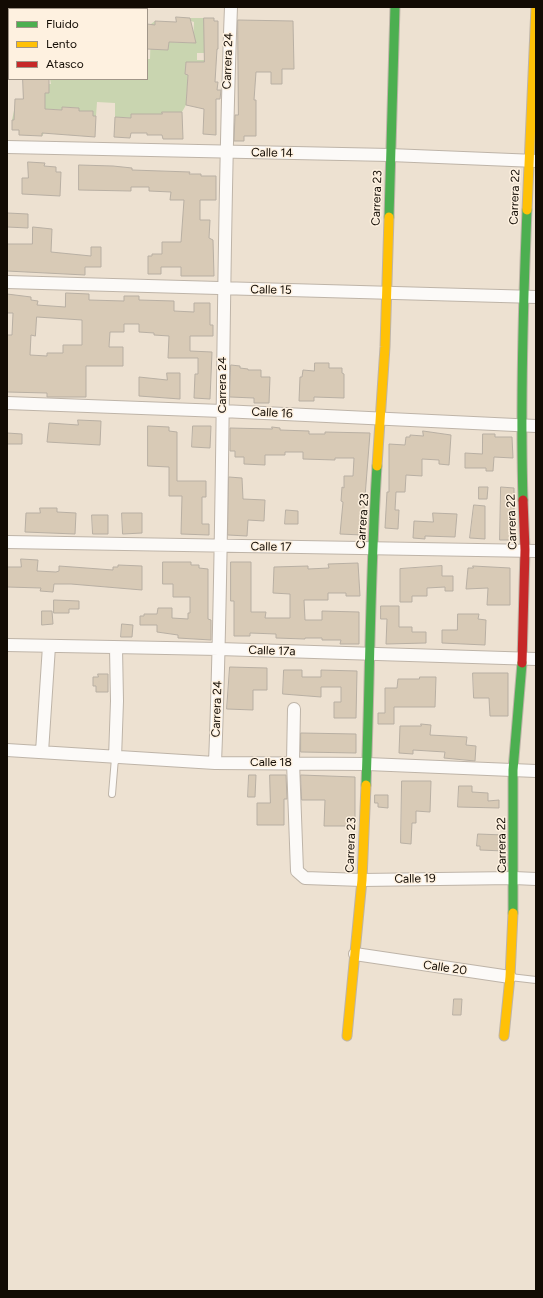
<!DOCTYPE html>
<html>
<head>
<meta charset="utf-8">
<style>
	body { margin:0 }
	#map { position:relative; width:543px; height:1298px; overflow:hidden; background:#ede1d1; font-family:Figtree,sans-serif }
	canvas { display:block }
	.frame { position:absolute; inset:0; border:8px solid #120b03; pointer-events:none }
	.legend { position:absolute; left:8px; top:8px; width:140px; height:72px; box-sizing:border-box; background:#fef1e0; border:1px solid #a09588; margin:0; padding:5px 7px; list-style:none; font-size:12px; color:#120b03 }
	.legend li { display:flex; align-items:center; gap:8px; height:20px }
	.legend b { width:20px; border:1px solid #a09588 }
</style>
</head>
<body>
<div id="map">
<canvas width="543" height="1298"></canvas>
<div class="frame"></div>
<ul class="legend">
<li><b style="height:5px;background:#4caf50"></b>Fluido</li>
<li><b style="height:5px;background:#ffc107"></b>Lento</li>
<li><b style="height:5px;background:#c62828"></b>Atasco</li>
</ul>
</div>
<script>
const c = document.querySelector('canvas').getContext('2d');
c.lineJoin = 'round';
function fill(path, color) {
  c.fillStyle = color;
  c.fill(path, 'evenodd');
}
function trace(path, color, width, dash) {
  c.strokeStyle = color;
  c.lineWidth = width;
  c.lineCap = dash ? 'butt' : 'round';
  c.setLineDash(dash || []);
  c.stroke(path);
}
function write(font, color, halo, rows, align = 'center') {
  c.font = font + ' Figtree,sans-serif';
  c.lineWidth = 3;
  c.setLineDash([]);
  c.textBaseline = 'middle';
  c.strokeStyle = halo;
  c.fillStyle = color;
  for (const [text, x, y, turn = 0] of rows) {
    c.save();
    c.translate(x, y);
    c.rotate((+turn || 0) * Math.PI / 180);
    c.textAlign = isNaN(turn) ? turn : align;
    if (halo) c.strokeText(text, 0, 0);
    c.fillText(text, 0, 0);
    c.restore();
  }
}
fill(new Path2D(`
	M190 18H204V45H211L210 53H197V60H207V63H186L185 74 188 75 186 105 182 112H162V117L131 114V118L115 117V103L97 102 96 116H93V111H85L84 116 78 115V108L62 107V110L45 109 44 133 42 136 43 115 21 120H12L15 106H45V93L40 84H51L50 79H147V59H150L151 24 155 21 154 49 168 50 169 42 193 43 194 22 191 21Z`), '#c9d5b0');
const building = new Path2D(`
	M176 17 190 18 196 43 169 42 168 50 147 49V24L155 25V21L176 22Z
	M204 18H214V21H218V49H217L215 82H218L217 90H221L220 99H216V135L203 134 204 109 186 105 188 75 185 74 186 62H204Z
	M238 20 293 21 294 69H282V84H271V72H256L254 100H256V136H244V141H234L235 115H238Z
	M23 79H49V93H45V109L62 110V107L79 108V111H93V116H96L95 137 42 133V136L19 135V130H12V120H14L15 99H23Z
	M162 112H182L183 139H163L162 135H147V133H131L130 138 114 137 115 117 131 118V114H162Z
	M28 162 45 163 44 166 56 167V172H61L60 196 22 194V178H28Z
	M79 165 113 166 132 168V170L190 172 189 174H201V176H216V200H200V220H210L209 238 213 240 214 276H181V267H161V274H148V256H152V254H162V242H181L184 200H170L171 192 149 191V187H131V191L79 190Z
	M7 213 28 214V228L7 227Z
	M33 227 52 229 51 252 91 256V247H101V267H85V275L7 271V244H32Z
	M66 293 89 294V300L124 301V296H139V300L174 301V311L194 312V303H210V325H213V336H190V351L212 352 210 399 194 398 195 374H198V358H168L169 336 154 335V333L139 332V324H124V332H110L109 347H123V366H86V397H47V393L7 392V335H12L13 313H7V294L31 297V300L38 301 37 305 65 307ZM37 317 82 320V345H63V353H47V356L30 355 31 335 35 336Z
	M315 363H329V368H342V373L344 374V398L314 397V401H299L300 377H302L303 370 314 371Z
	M231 365 240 366V368L248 369V370H261V377H270L269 403H254V398L230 397Z
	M167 373H180V399L139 396V377L167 380Z
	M78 420 101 421 100 445 47 442 49 423 78 425Z
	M148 426 169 427V431L177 432V481H206V497H202V524H209V535L181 534 182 496H169V467L148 466Z
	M193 426H211L210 448 192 447Z
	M272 427 280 428V430L309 431V434H325V432L370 433 362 535 340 534 343 502 341 501 342 487 344 488V476H353L354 458H335V460L303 459V452H285V455H265V465L244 464V457H235V451H230V428L272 429Z
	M423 431 451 435 449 465 439 464V460L422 459V476L406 475 405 492H396L395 510H399L398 529 385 528 387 492H389V444L405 445 406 437H410V435L423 436Z
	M7 433 22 434V444H7Z
	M483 434H495V437H512L513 458 494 457 493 471H486V468H465V453L482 454Z
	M229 477 242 478 243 499 265 500 264 521 248 520 247 536 228 535Z
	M479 487H488L487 499H479Z
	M501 487 514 488V540H500Z
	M474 505 485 506V539L470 538Z
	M40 508H57V512L76 513 75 534 25 532 26 513H40Z
	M286 510 298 511V524H285Z
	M122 513H142V533L123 534Z
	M433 513 457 514 455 537 425 536V539L413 538 414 521 433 522Z
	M92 515H108V534H93Z
	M21 559 38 560 37 571 56 572 59 571V566L113 570V567H118V565L142 566V590L71 584H54L53 592 40 591 41 588 7 587V567H21Z
	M163 562H191V565H199V568L208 569V619L211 620V640L178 638V635L157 632V625H140V616H144V614H157L158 608H172V618L188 619V613H190V597H173V584H163Z
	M231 562H251V612H266L265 618H290V594L273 593 274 567 308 566V569L329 568 328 564 358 563 360 596H346V593H328V600H304L305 620H322V611L359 612V644H340L341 640H322V638H305V639L276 638V634L250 633V636H234V601H231Z
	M442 566V576H453V591H445V587L427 588V596H412V602H400V569Z
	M473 566 510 568V605H487L488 588 466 589 468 568H473Z
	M54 600 79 601V609H69V613H54Z
	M381 606H399V627H412V632H426V643L386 644 387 619H381Z
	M42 611H52L53 624 42 625Z
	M458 614H479L478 619 486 620 485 645 442 643V630H457Z
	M122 624 133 625 132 637H121Z
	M230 667 267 668V690H253V710L227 709Z
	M284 670H302V677H321V670L357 671 356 718H334V702H341V687H321V697L283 694Z
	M473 673H508V716H490L489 698H474Z
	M98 674H108V692H96V686H93V677H98Z
	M420 677H436L435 707H394V724H378V713H385V688H397L398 679H419Z
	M421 724 431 725 430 735 467 737 466 745 476 746 475 761 444 758 445 752 413 750V754L399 753 400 726H421Z
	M301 733 356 734V753L301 752Z
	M249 775H256L255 797H248Z
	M270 775H286L287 799H284V825H257V803H270Z
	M301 775 355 777V826H324L325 800H302Z
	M402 781H431L430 812 416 811V823H412L411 844 401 843Z
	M459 786H472V792L488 793V801L499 800V808L458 807Z
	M375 795H388V808L378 807V803H375Z
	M478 834 504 835V851L480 850V846H477Z
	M454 999H462L461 1015H453Z`);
fill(building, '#d8cab6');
trace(building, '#b8afa3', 1);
const lane = new Path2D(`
	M112 794 115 758
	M510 977 536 980`);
const street = new Path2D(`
	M10 9V7
	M7 48 9 18
	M7 147 390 155 536 161
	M7 282 536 297
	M7 403 222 411 536 426
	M7 542 536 551
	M7 645 219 649 536 659
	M294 709 293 762 297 871 305 878 362 880 514 878 536 879
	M7 750 215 763 367 764 536 771
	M42 752 49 646
	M115 758 117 701 116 648
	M215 763C225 511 221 259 231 7
	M355 954 510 977`);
const fast = new Path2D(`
	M389 217 395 7
	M523 500C520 403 523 307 527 210
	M366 785C370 679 370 572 377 466
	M513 913V770L522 663`);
const slow = new Path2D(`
	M527 210 536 7
	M377 466 385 347 389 217
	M347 1036 362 880 366 785
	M504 1036 510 977 513 913`);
const jam = new Path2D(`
	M522 663 525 550 523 500`);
trace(lane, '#beb4a8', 8);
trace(street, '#beb4a8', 14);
trace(fast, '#beb4a8', 11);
trace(slow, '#beb4a8', 11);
trace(jam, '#beb4a8', 11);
trace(lane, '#fcfaf8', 6);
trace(street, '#fcfaf8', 12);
trace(fast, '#4caf50', 9);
trace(slow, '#ffc107', 9);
trace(jam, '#c62828', 9);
write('12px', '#120b03', '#fef1e0', [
	["Carrera 24",228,61,-88],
	["Calle 14",272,153,1],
	["Carrera 22",515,197,-88],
	["Carrera 23",377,198,-88],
	["Calle 15",271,290,1],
	["Carrera 24",222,385,-90],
	["Calle 16",272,413,3],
	["Carrera 23",363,521,-86],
	["Carrera 22",512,522,-92],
	["Calle 17",271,547,1],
	["Calle 17a",272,651,2],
	["Carrera 24",217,709,-88],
	["Calle 18",271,762],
	["Carrera 23",351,845,-88],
	["Carrera 22",502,845,-91],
	["Calle 19",415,879,-1],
	["Calle 20",445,968,8]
]);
</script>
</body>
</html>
